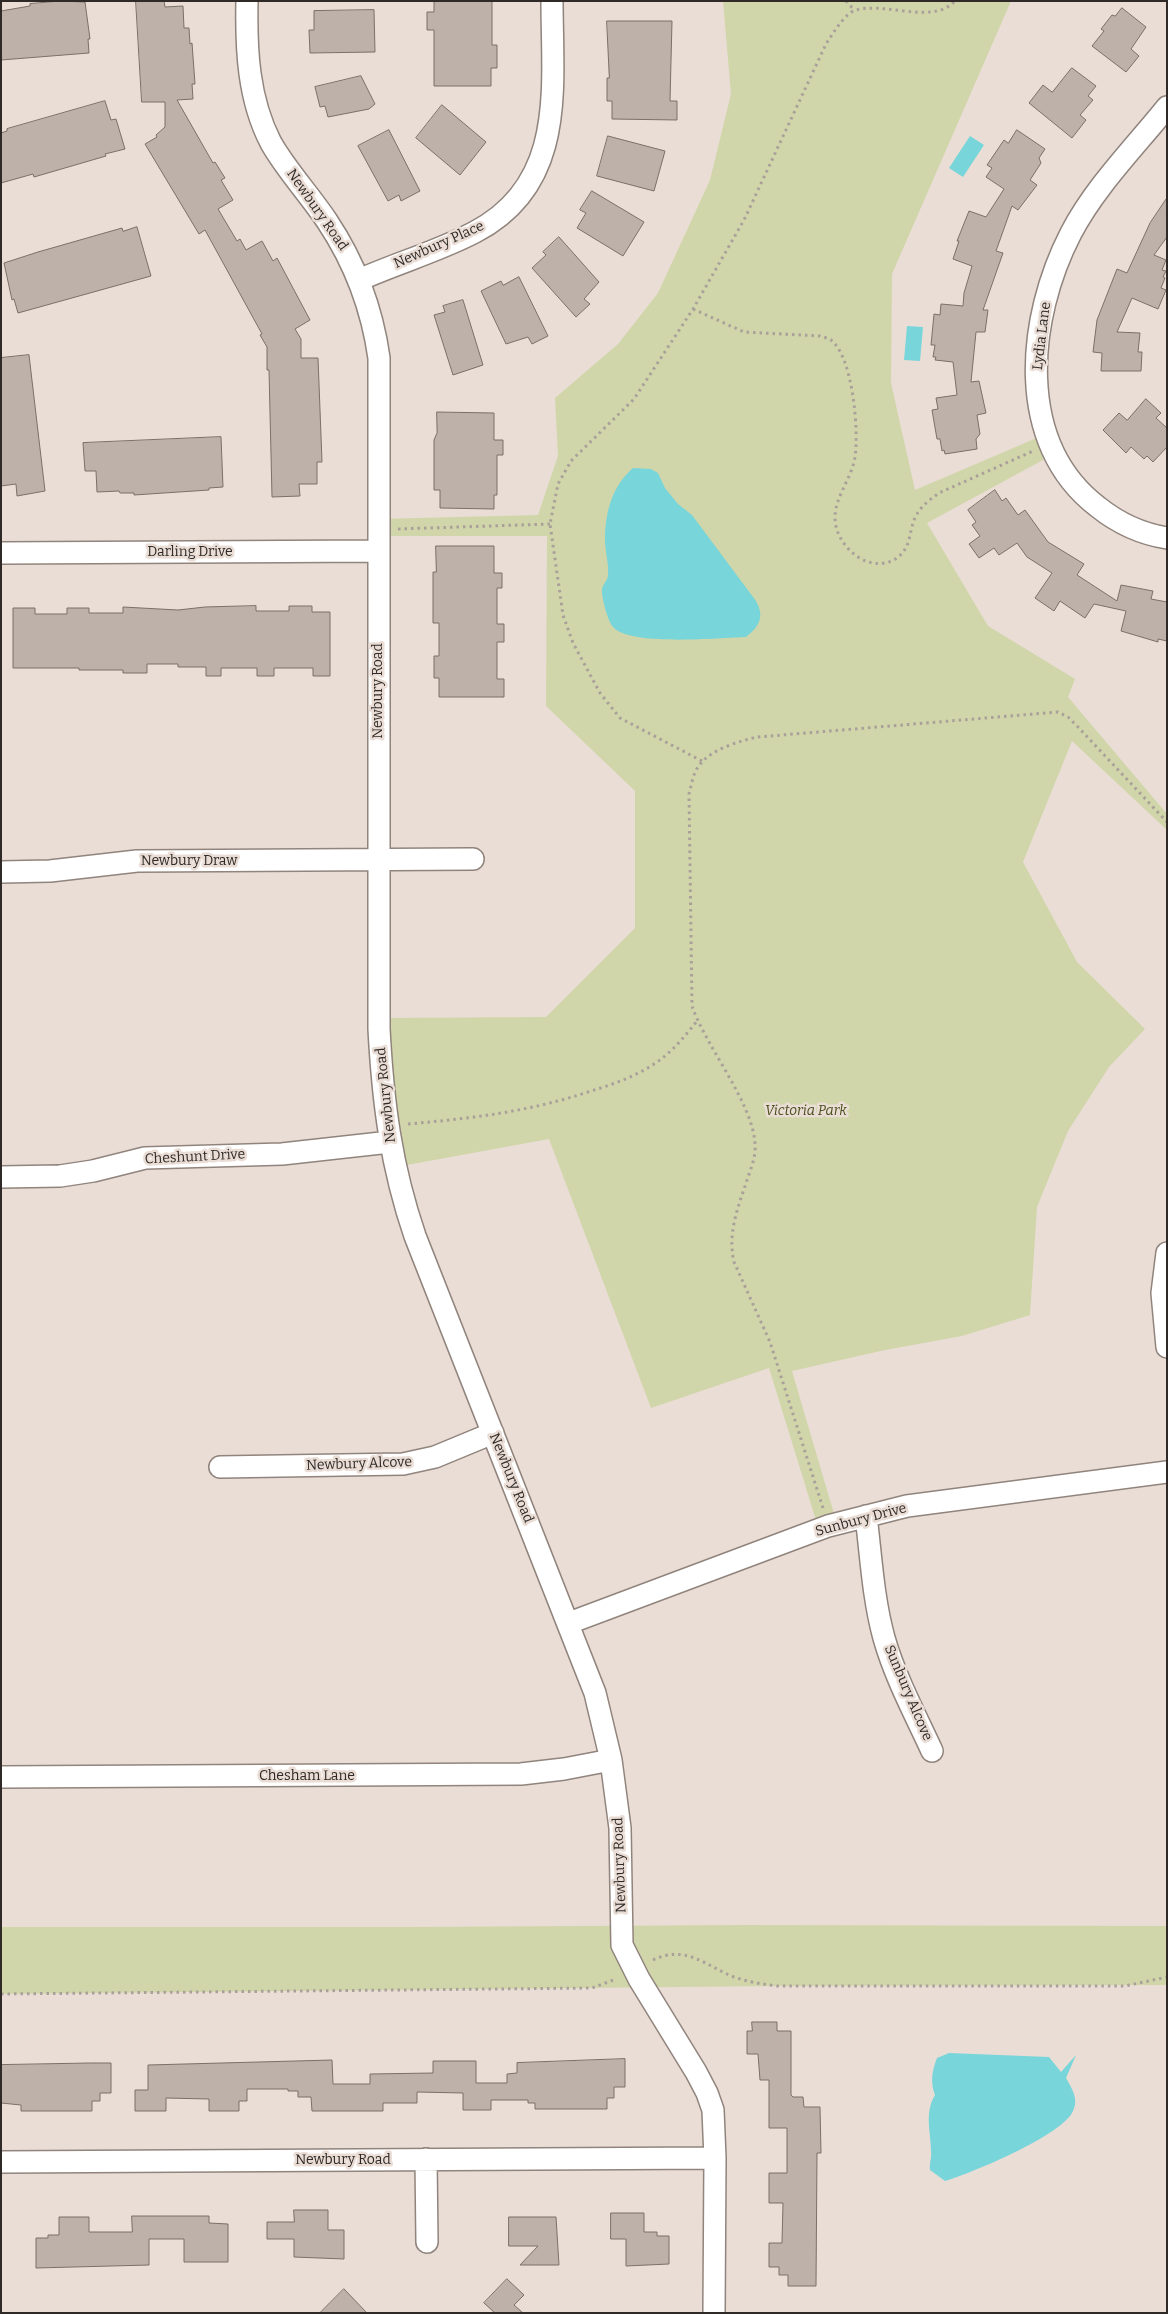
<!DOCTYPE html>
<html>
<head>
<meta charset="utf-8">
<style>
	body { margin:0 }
	#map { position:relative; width:1168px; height:2314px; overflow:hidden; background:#eaddd5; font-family:Bitter,serif }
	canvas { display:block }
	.frame { position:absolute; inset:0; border:2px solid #2f2a27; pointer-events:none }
</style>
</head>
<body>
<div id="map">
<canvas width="1168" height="2314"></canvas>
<div class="frame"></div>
</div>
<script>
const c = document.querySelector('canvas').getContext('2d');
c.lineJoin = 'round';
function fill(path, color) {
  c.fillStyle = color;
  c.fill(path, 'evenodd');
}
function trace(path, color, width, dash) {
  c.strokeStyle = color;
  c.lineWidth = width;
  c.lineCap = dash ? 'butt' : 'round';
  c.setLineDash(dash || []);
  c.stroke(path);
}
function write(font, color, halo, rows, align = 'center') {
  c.font = font + ' Bitter,serif';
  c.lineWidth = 5;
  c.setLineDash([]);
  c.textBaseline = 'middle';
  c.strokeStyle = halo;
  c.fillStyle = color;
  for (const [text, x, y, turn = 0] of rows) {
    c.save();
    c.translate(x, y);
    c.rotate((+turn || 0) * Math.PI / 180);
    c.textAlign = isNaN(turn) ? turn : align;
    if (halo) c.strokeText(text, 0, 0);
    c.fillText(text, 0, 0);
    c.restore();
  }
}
fill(new Path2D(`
	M723 1H1011L892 274 891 383 915 490 1046 434 1054 454 927 523 988 626 1075 679 1068 697 1167 814V830L1072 741 1023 862 1077 962 1145 1029 1109 1067 1068 1131 1037 1207 1030 1315 962 1336 885 1350 792 1371 837 1524 819 1530 769 1368 651 1408 549 1139 396 1167 379 1018 546 1017 635 928V791L546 706 547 536H379V519L538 515 558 456 555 398 618 344 658 293 710 180 731 94Z
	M746 1925 1167 1926V1985L777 1986 1 1994V1927H413Z`), '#d0d6a9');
fill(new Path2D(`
	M970 136 984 145 963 177 949 168Z
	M907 326 923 327 920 361 904 360Z
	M633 468 651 469 658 473 665 488 678 504 692 515 756 601C765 617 759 627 746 637 718 638 633 646 614 628 608 623 601 596 602 589 603 584 608 580 608 575 609 563 605 552 605 540 605 513 612 486 633 468Z
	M949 2053 1049 2057 1061 2072 1076 2055 1066 2078C1072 2089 1079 2099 1073 2111 1063 2135 972 2173 945 2181L930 2170C929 2163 932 2158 931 2151 931 2132 924 2113 935 2095 930 2082 932 2071 937 2058Z`), '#78d5da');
const building = new Path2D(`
	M60 1 85 2 90 39H88L89 53 1 60V11L30 6V4Z
	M136 1H164L165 7 183 6 184 28H189L190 44 192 43 195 84H192L193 99 177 100 213 163 215 162 225 178 221 180 233 200 218 209 237 241 240 239 246 250 262 241 273 261 277 258 310 320 295 329 301 339V358H318L322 462H317V484H299L300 496 272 497 269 370H267V347L260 335 262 334 205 230 199 234 145 144 157 137 156 135 165 127V102H142Z
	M492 1V45H497V68H491V86H434V30H427V12H434V2Z
	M1122 8 1146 27 1131 49 1139 56 1126 72 1092 46 1104 31 1101 29 1112 15 1115 16Z
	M374 10 375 52 310 53 309 30H314V11Z
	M607 21H672L670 101H677V120L612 119V101H607V78H609Z
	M1072 68 1096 86 1088 96 1093 100 1080 115 1086 120 1072 138 1029 103 1043 85 1052 92Z
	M361 76 375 104 369 109 328 117 325 106 320 107 315 87Z
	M105 101 111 120 116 119 125 149 105 154 106 156 34 177 33 174 1 183V133L7 131V129Z
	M442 105 486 142 460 175 416 138Z
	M389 130 420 191 401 201 399 195 388 201 358 146Z
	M1017 130 1045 149 1039 158 1041 163 1030 180 1037 185 1018 210 1012 206 996 251 1003 253 983 310H988L985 332H976L971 382 979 381 986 413 977 415 980 434 976 439 977 449 945 454 944 450 942 451 940 439H937L932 410 938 409 936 398 957 395 953 362 935 360 936 357H933L935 345H931L934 314 940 315 941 304 963 306 964 293 972 266 953 259 959 241H957L969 211 986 217 1004 189 986 177 992 168 987 165 1004 140 1008 143Z
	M608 136 665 151 654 191 597 176Z
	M592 191 644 222 623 256 577 228 586 213 580 210Z
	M1167 198V237L1154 255 1166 260 1162 270 1166 271 1163 277 1165 278 1161 288 1166 290 1158 309 1132 298 1117 332 1140 333 1138 352H1142L1141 371H1101L1102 353 1093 352 1097 320 1117 269 1127 273 1150 223Z
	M137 227 151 276 18 313 14 299 12 300 4 263 38 252 122 228 123 231Z
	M559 237 599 282 584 299 590 304 576 317 532 268 546 255 543 252Z
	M519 277 548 336 532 344 528 337 506 344 481 291 501 281 503 285Z
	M463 300 483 365 453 375 434 315 445 312 443 306Z
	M29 355 45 491 17 496 16 484 1 486V358Z
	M1146 399 1161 413 1156 418 1167 428V447L1153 462 1147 456 1144 459 1131 447 1126 453 1103 430 1119 413 1127 420Z
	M437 412 494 413V440H503V455H497V495H494V509L440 508V490H434V440L437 433Z
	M221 437 223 487 209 488V490L134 495V493H120L119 491 97 492 96 471H85L83 443Z
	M995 490 1002 501 1006 498 1018 515 1025 510 1048 542 1084 564 1077 575 1117 601 1121 585 1153 591 1151 599 1167 602V641L1158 639V642L1121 631 1126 611 1094 604 1085 618 1060 601 1054 611 1035 598 1052 573 1027 557 1017 543 999 555 994 548 979 558 969 544 980 536 972 525 976 522 968 510Z
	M436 546H494V573H502V588H497V624H504V642H497V679H504V697H439V678H434V656H439V623H433V572H436Z
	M256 606V611H289V606H312V612H330V676H313V668H274V676H257V668H221V676H206V667H178V664H147V673H123V670H79V668H13V608H35V614H67V608H89V613H123V607L178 610 205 607Z
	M752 2022H777V2031H791V2095L793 2097H803L804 2107H820L821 2153H817L816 2286H788V2275H779V2267H769V2243H782L783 2203H769V2173H787V2128H769V2080H760L758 2054H747V2031H752Z
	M625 2059V2087H614V2098H607V2109H535V2103H528V2100H491V2110H463V2093L417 2092V2103H383V2111H312L311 2097H298V2091H288V2089H247V2101H239V2111H209V2099L166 2098V2111H135V2090H148V2065L332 2060 333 2084H370V2074L433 2073V2061H476V2083H507V2074L517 2073V2063Z
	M90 2063H111V2093H100V2101H92V2111H21V2105L1 2103V2065Z
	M294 2210H328V2230H344V2259L294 2257V2239H267V2222H294Z
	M611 2213H644V2232H657V2236H669V2264L626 2266V2239H611Z
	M132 2216H209V2223L228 2224V2262H184V2239H149V2265L36 2268V2238H48V2235H59V2217H89V2232H132Z
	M509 2217H556L559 2265H520L538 2246H509Z
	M507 2279 524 2295 514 2305 523 2313H495L484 2303Z
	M344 2289 367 2313H320Z`);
fill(building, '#bdb1a9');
trace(building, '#7a7068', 1);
const minor = new Path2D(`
	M247 1C246 49 248 99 271 143 287 171 309 194 327 221 355 263 372 308 379 358V1029C383 1103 391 1166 415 1236L595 1693 611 1760 620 1828 622 1945 639 1979 696 2072 707 2093 713 2110 715 2158 714 2313
	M1167 107C1134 148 1095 187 1071 233 1027 318 1014 443 1098 507 1118 523 1142 534 1167 538
	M359 280C397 263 439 251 475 232 567 184 552 87 552 1
	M1 553 378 551
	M1 872 50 871 137 861 473 859
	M1 1177 60 1176 93 1171 145 1158 282 1154 390 1142
	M1167 1253 1162 1293 1167 1347
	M220 1467 403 1464 435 1457 493 1433
	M866 1516C871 1556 873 1598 884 1638 895 1677 915 1714 932 1751
	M569 1623 828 1526 907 1506 1167 1472
	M1 1777 521 1774 564 1769 611 1760
	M426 2159 427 2242
	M1 2162 715 2158`);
trace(minor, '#90847d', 24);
trace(new Path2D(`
	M846 1 854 10
	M693 309 744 332 820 336C823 337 828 338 831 340 853 357 859 431 855 457 852 478 834 498 835 519 836 547 870 576 897 558 913 546 908 529 917 514 922 505 931 499 939 493L1033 451
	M398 529 550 524
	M702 761 620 718 600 693 573 643 563 615 550 524 558 484 571 461 634 399 693 309 744 220 826 44C834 32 841 19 853 11 882 0 932 26 955 1
	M408 1124C474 1118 528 1112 591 1091 614 1084 637 1076 657 1062 673 1051 685 1036 697 1021
	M823 1508 770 1342 734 1262C727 1232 739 1205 748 1177 752 1166 756 1155 755 1144 753 1103 706 1047 692 1006L689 794C692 783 693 771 702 762 713 749 742 740 758 737L1058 712 1068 717 1078 727 1167 822
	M653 1960C686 1944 706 1966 734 1977 748 1982 762 1984 777 1986H1125L1167 1977
	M1 1994 592 1988 616 1979`), '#aaa09a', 3, [2.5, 4]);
trace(minor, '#fff', 21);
write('14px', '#2f2a27', '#eaddd5', [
	["Newbury Road",317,210,55],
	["Newbury Place",439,245,-24],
	["Lydia Lane",1042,336,-83],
	["Darling Drive",190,552],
	["Newbury Road",378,691,-90],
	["Newbury Draw",189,861],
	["Newbury Road",386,1095,-96],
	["Cheshunt Drive",195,1157,-3],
	["Newbury Alcove",359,1464,-2],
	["Newbury Road",511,1478,68],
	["Sunbury Drive",861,1520,-15],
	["Sunbury Alcove",908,1693,67],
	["Chesham Lane",307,1776],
	["Newbury Road",620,1865,-92],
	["Newbury Road",343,2160]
]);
write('italic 14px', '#4b4f1d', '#eaddd5', [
	["Victoria Park",806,1111]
]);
</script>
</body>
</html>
